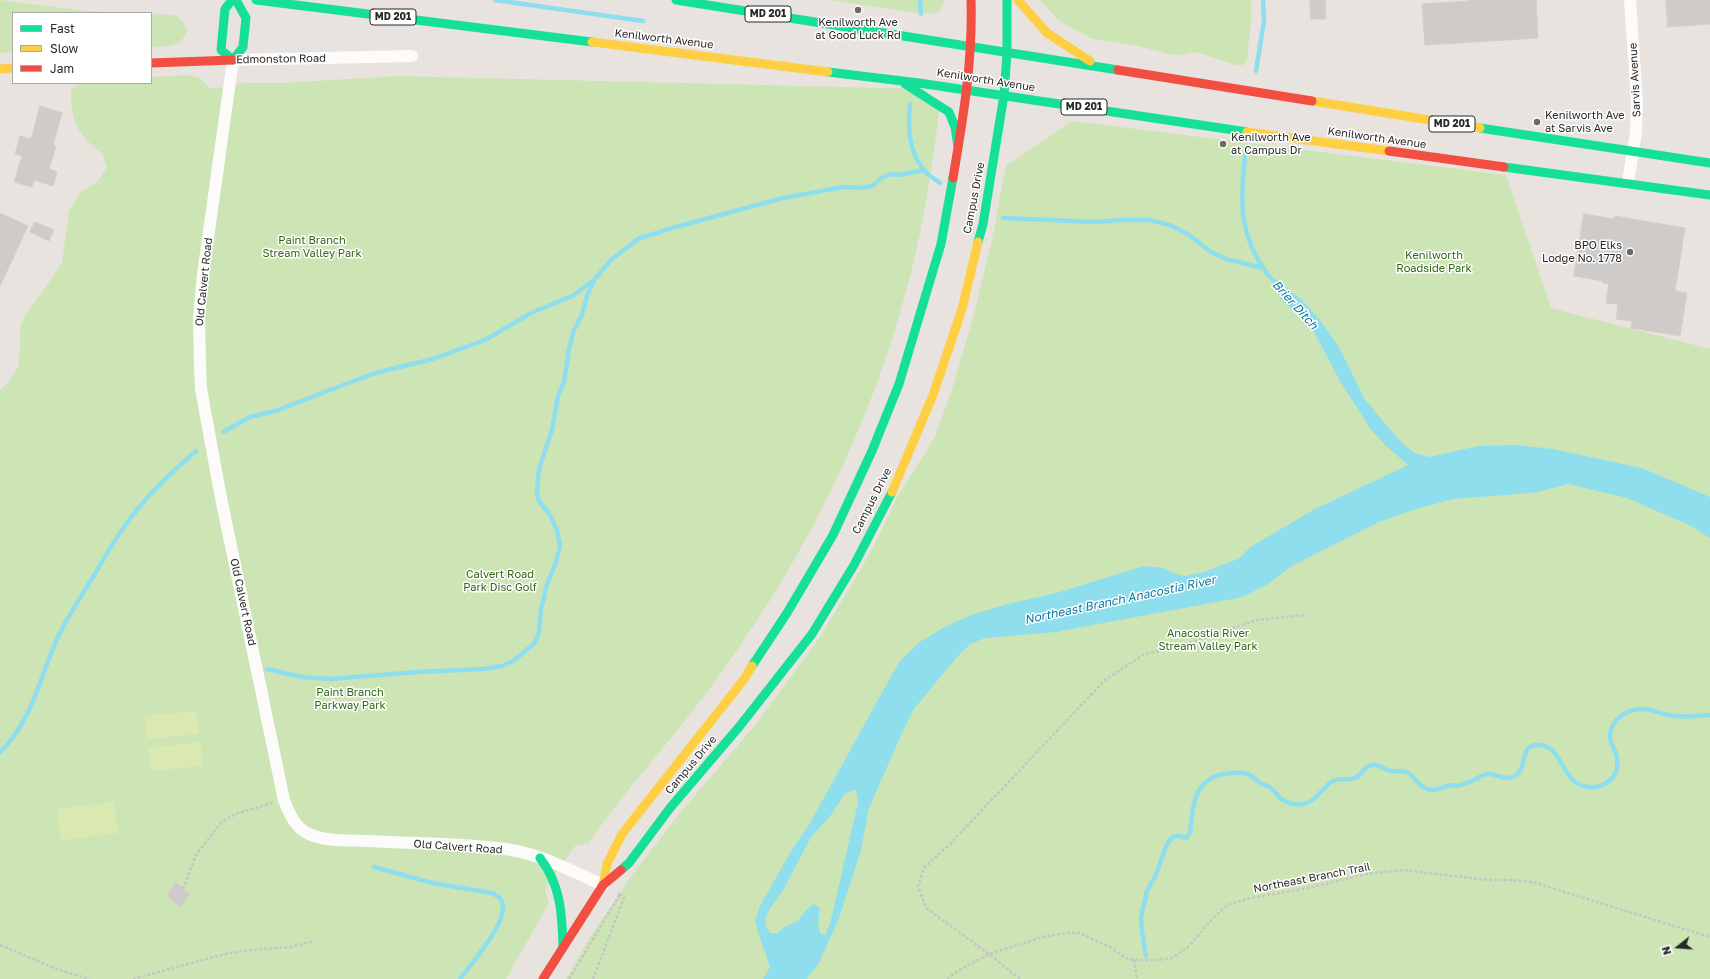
<!DOCTYPE html>
<html>
<head>
<meta charset="utf-8">
<style>
	body { margin:0 }
	#map { position:relative; width:1710px; height:979px; overflow:hidden; background:#e8e3de; font-family:"Golos Text",sans-serif }
	canvas { display:block }
	.legend { position:absolute; left:12px; top:12px; width:140px; height:72px; box-sizing:border-box; background:#fff; border:1px solid #a9a9a9; margin:0; padding:5px 7px; list-style:none; font-size:12px; color:#292929 }
	.legend li { display:flex; align-items:center; gap:8px; height:20px }
	.legend b { width:20px; border:1px solid #a9a9a9 }
	.north { position:absolute; left:1658px; top:927px; width:40px; height:40px; -webkit-text-stroke:3px #fff; paint-order:stroke; rotate:253deg; font-size:11px; font-weight:700; line-height:16px; text-align:center; color:#292929 }
	.north::after { content:''; display:block; margin:auto; width:14px; height:18px; background:#292929; clip-path:polygon(50% 0,100% 100%,50% 72%,0 100%) }
</style>
</head>
<body>
<div id="map">
<canvas width="1710" height="979"></canvas>
<ul class="legend">
<li><b style="height:5px;background:#16e098"></b>Fast</li>
<li><b style="height:5px;background:#ffcf43"></b>Slow</li>
<li><b style="height:5px;background:#f24e42"></b>Jam</li>
</ul>
<div class="north">N</div>
</div>
<script>
const c = document.querySelector('canvas').getContext('2d');
c.lineJoin = 'round';
function fill(path, color) {
  c.fillStyle = color;
  c.fill(path, 'evenodd');
}
function trace(path, color, width, dash) {
  c.strokeStyle = color;
  c.lineWidth = width;
  c.lineCap = dash ? 'butt' : 'round';
  c.setLineDash(dash || []);
  c.stroke(path);
}
function write(font, color, halo, rows, align = 'center') {
  c.font = font + ' "Golos Text",sans-serif';
  c.lineWidth = 3;
  c.setLineDash([]);
  c.textBaseline = 'middle';
  c.strokeStyle = halo;
  c.fillStyle = color;
  for (const [text, x, y, turn = 0] of rows) {
    c.save();
    c.translate(x, y);
    c.rotate((+turn || 0) * Math.PI / 180);
    c.textAlign = isNaN(turn) ? turn : align;
    if (halo) c.strokeText(text, 0, 0);
    c.fillText(text, 0, 0);
    c.restore();
  }
}
fill(new Path2D(`
	M0 0 86 11 151 13 177 16 184 23 187 32 180 43 169 46 151 47V13H13V52L0 53Z
	M830 0H944L941 10 935 14 910 12Z
	M1040 0H1251V21L1247 60 1243 65H1235L1203 54 1193 52 1183 55 1169 54 1134 45 1092 39 1058 20Z
	M188 75 200 78 210 88 229 87 243 83H282L398 76 923 89 940 105C933 161 925 218 911 273 878 404 819 531 742 643 721 674 699 704 675 733 646 769 616 803 590 841L589 843 575 846 545 889 549 903 506 979H0V390L9 382 18 367 20 348V328L25 315 41 294 62 263 69 211 81 192 98 181 107 167 103 154C78 136 70 121 71 90L78 83H151V77Z
	M1072 121 1506 175 1551 308 1710 349V979H566L589 939 632 875 680 813 756 724 818 640 861 569 880 534 896 499 935 437 953 386 974 314 992 240 1006 166Z`), '#cde5b5');
fill(new Path2D(`
	M196 711 199 734 147 739 145 716Z
	M200 742 203 766 151 771 149 748Z
	M114 802 118 833 61 840 57 809Z`), '#dae9b2');
fill(new Path2D(`
	M1265 271 1302 300 1320 320 1339 347 1364 398 1386 425 1404 445 1415 453 1430 457 1478 446 1516 445 1553 449 1642 468 1710 497V538L1691 526 1627 498 1568 484 1537 492 1518 494 1453 499 1413 510 1379 522 1292 566 1268 584 1243 597 1056 632 985 638 970 644 956 658 914 709 902 733 869 808 861 850 839 918 819 963 807 979H763L770 967 757 929 755 920 760 906 790 853 810 823 899 662 921 641 945 627 971 615 1008 604 1056 593 1144 566 1163 568 1175 574 1185 576 1204 572 1238 559 1252 546 1315 509 1408 465 1386 446 1371 430 1340 381 1313 330 1282 300ZM853 790H856L858 803 830 924 825 935 821 934 818 925 820 908 814 904 805 911 798 921 786 926 777 933H770L766 927 765 919 769 910 782 892 811 837 831 815 844 795Z`), '#8edeed');
trace(new Path2D(`
	M495 0 643 21
	M920 0 921 14
	M1256 71 1264 21 1263 0
	M910 104C908 127 908 150 923 169 927 175 935 179 940 183
	M1246 148C1240 196 1237 235 1269 276
	M1003 218 1096 222 1121 220H1149L1170 225 1189 235 1211 252 1226 259 1263 268
	M223 432 250 417 275 411 375 373 433 359 485 340 531 313 572 296 594 280 611 260 638 239 672 228 783 198 844 187 864 188 874 185 881 178 890 174 899 175 924 170
	M267 669 302 677 330 679 417 672 484 669 502 666 513 661 534 644 539 633 541 608 544 598 546 587 556 562 560 546 557 530 550 515 539 501 537 491 539 469 552 430 558 396 564 382 569 349 574 330 582 315 587 296 594 281
	M0 752C32 722 40 676 58 637 68 616 81 597 93 577 104 559 114 540 127 523 146 496 171 473 196 451
	M374 867 432 883 492 893C498 896 503 899 503 907 504 926 472 963 460 979
	M1146 956 1142 931 1141 917 1147 891 1155 877 1167 844 1172 837 1179 836 1186 838 1190 833C1193 810 1192 783 1219 775 1228 773 1238 771 1247 774 1251 775 1255 779 1259 782 1262 785 1267 785 1271 788 1275 791 1277 795 1280 798 1287 804 1299 806 1307 803 1317 799 1323 788 1331 782 1338 777 1347 781 1355 778 1362 775 1364 767 1371 765 1380 763 1383 770 1391 771 1398 772 1404 769 1411 775 1417 781 1421 788 1430 790 1437 791 1441 788 1447 786 1451 784 1456 787 1461 785 1470 783 1478 777 1487 774 1494 773 1500 778 1507 778 1531 777 1517 746 1536 745 1567 743 1558 790 1595 787 1612 785 1621 770 1616 754 1614 748 1610 743 1610 737 1610 723 1621 713 1634 710 1646 707 1656 712 1668 715 1682 718 1696 716 1710 715`), '#8edeed', 4.5);
const building = new Path2D(`
	M1310 0H1325L1326 19H1311Z
	M1468 0H1536L1538 38 1425 45 1422 4 1468 1Z
	M1666 0H1710V24L1668 27Z
	M40 106 62 113 53 145 56 146 49 169 57 172 53 186 34 180 32 187 14 182 22 156 15 154 20 136 31 139Z
	M0 213 28 226 0 286Z
	M1584 214 1614 219 1615 216 1685 228 1675 291 1687 293 1680 336 1631 328 1632 321 1616 319 1618 304 1606 303 1609 284 1603 283V281L1574 276Z
	M35 222 54 230 49 241 30 232Z
	M176 883 190 894 180 907 167 896Z`);
fill(building, '#cecbc8');
trace(building, '#d3ceca', 1);
trace(new Path2D(`
	M183 889 196 855 221 823 226 819 238 813 273 803
	M0 945 57 969 89 979
	M1134 960 1137 979
	M133 979 225 954 249 950 290 947 314 941
	M569 979 620 894 618 893
	M593 979 624 898 620 894
	M947 979 958 971 989 954 1043 937 1066 933H1079L1110 947 1125 958 1134 960H1158L1172 958 1188 947 1212 919 1227 905 1246 899 1308 888 1367 874 1403 870 1489 880H1512L1532 882 1710 937
	M1020 979 989 954 926 908 918 886 924 868 950 844 1105 680 1143 655 1191 642 1257 620 1304 615`), '#c6c5c5', 2.5, [3, 2]);
trace(new Path2D(`
	M412 56 233 60 203 274 199 318 200 365 201 389 221 498 284 800C289 813 295 828 309 834 326 842 350 840 369 841 416 844 465 843 512 850 544 856 574 872 603 885
	M1628 183 1636 132 1637 101 1630 0`), '#fcfbfa', 12);
trace(new Path2D(`
	M232 0 225 9 221 50 233 60
	M256 0 592 42
	M676 0 1118 70
	M233 60 243 47 246 18 236 0
	M828 72 919 83 1247 132
	M905 84 949 112 955 127 958 147
	M1480 128 1710 163
	M1504 167 1710 195
	M978 242 983 224 1004 95 1007 53V0
	M752 666 787 613 833 535 872 451 899 384 941 244 953 178
	M540 858C561 885 562 914 563 947
	M621 870 629 863 670 808 739 727 812 634 854 565 892 492`), '#16e098', 9);
trace(new Path2D(`
	M1018 0 1047 33 1090 61
	M592 42 828 72
	M0 69 13 68
	M1312 101 1480 128
	M1247 132 1389 151
	M892 492 933 395 962 309 978 242
	M603 885 607 864 622 834 745 678 752 666`), '#ffcf43', 9);
trace(new Path2D(`
	M151 63 233 60
	M1118 70 1312 101
	M1389 151 1504 167
	M953 178C963 119 973 60 971 0
	M543 979 603 885 621 870`), '#f24e42', 9);
for (const [x, y, r, color] of [
	[858,10,4,"#6c6a68"],
	[1537,122,4,"#6c6a68"],
	[1223,144,4,"#6c6a68"],
	[1630,252,4,"#6c6a68"]
]) {
  const dot = new Path2D();
  dot.arc(x, y, r, 0, 2 * Math.PI);
  c.fillStyle = color;
  c.fill(dot);
  trace(dot, '#fff', 1.5);
}
for (const [x, y, w] of [
	[768,14,46],
	[393,17,46],
	[1084,107,46],
	[1452,124,46]
]) {
  const box = new Path2D();
  box.roundRect(x - w / 2, y - 8, w, 16, 3);
  c.fillStyle = '#fff';
  c.fill(box);
  trace(box, '#292929', 1);
}
write('bold 10px', '#292929', null, [
	["MD 201",768,14],
	["MD 201",393,17],
	["MD 201",1084,107],
	["MD 201",1452,124]
]);
write('11px', '#292929', '#fff', [
	["Kenilworth Ave",858,23,"center"],
	["at Good Luck Rd",858,36,"center"],
	["Kenilworth Ave",1545,116],
	["at Sarvis Ave",1545,129],
	["Kenilworth Ave",1231,138],
	["at Campus Dr",1231,151],
	["BPO Elks",1622,246,"right"],
	["Lodge No. 1778",1622,259,"right"]
], 'left');
write('11px', '#292929', '#fff', [
	["Kenilworth Avenue",664,39,7],
	["Edmonston Road",281,59,-1],
	["Kenilworth Avenue",986,80,9],
	["Sarvis Avenue",1635,80,-93],
	["Kenilworth Avenue",1377,138,8],
	["Campus Drive",974,198,-79],
	["Old Calvert Road",204,282,-84],
	["Campus Drive",872,501,-63],
	["Old Calvert Road",243,602,78],
	["Campus Drive",691,765,-50],
	["Old Calvert Road",458,847,4],
	["Northeast Branch Trail",1312,878,-11]
]);
write('11px', '#2f6916', '#fff', [
	["Paint Branch",312,241],
	["Stream Valley Park",312,254],
	["Kenilworth",1434,256],
	["Roadside Park",1434,269],
	["Calvert Road",500,575],
	["Park Disc Golf",500,588],
	["Anacostia River",1208,634],
	["Stream Valley Park",1208,647],
	["Paint Branch",350,693],
	["Parkway Park",350,706]
]);
write('italic 12px', '#07799f', '#fff', [
	["Brier Ditch",1295,305,48],
	["Northeast Branch Anacostia River",1120,600,-12]
]);
</script>
</body>
</html>
